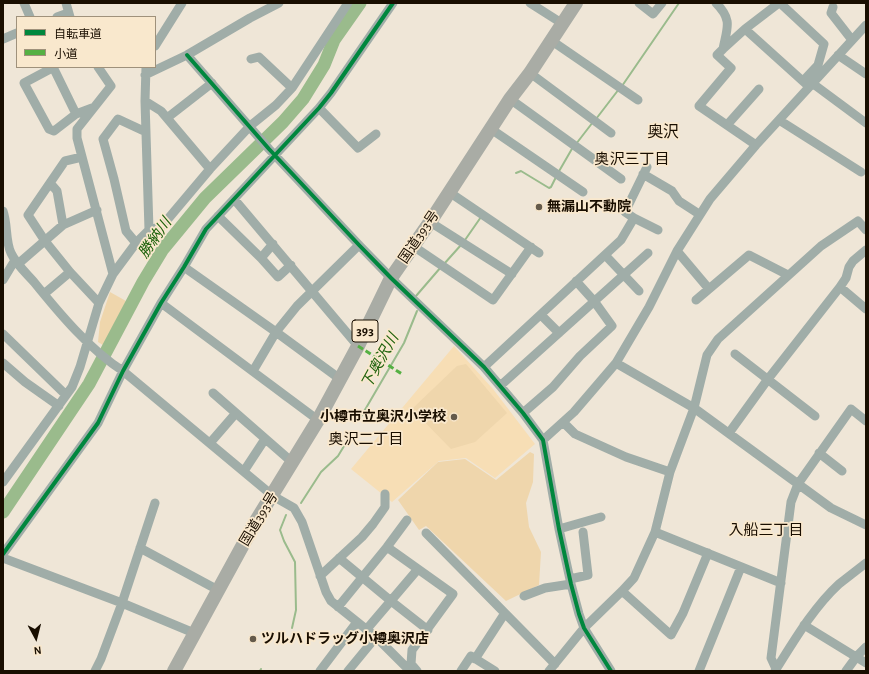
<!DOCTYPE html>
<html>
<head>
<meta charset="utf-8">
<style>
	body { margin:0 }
	#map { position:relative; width:869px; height:674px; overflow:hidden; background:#efe6d7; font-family:"Alegreya Sans","Noto Sans JP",sans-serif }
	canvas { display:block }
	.frame { position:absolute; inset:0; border:4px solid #190e00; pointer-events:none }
	.legend { position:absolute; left:16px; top:16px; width:140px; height:52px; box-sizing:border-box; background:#f9e8cd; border:1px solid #9f917b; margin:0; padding:5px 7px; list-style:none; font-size:12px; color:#190e00 }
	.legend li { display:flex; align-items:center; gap:8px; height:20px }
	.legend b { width:20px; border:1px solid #9f917b }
	.north { position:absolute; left:16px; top:618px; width:40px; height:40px; -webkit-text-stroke:3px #f9e8cd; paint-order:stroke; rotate:173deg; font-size:11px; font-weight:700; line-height:16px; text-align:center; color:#190e00 }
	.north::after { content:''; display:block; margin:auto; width:14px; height:18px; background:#190e00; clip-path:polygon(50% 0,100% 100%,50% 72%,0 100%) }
</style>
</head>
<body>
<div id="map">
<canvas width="869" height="674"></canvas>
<div class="frame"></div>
<ul class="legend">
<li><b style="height:5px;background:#00873e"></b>自転車道</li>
<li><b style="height:5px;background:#55b043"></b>小道</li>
</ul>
<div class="north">N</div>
</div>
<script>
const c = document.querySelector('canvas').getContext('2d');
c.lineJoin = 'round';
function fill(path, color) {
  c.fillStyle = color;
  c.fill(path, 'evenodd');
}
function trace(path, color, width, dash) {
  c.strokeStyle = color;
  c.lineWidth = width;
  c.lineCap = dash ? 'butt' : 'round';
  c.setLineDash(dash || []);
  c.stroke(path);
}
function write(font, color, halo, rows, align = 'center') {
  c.font = font + ' "Alegreya Sans","Noto Sans JP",sans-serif';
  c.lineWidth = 3.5;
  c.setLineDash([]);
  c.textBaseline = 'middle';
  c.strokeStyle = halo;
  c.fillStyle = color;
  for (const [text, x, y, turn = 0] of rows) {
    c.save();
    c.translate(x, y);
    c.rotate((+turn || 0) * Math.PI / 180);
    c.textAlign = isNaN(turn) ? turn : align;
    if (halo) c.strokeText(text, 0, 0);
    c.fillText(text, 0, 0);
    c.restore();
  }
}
fill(new Path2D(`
	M454 346 493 389 535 444 495 478 466 458 439 461 392 502 351 469Z`), '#f7deb5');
fill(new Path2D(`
	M110 292 126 301 103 345 98 342 100 322Z
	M466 364 507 413 475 442 451 449 412 409 457 366Z
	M530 452 534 454 533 482 526 503 529 527 541 552 539 585 506 601 426 526 419 530 398 500 438 462 465 459 496 480Z`), '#efd6ac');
trace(new Path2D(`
	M622 86 679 3
	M596 119 619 89
	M576 144 593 122
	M516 173 521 171 549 188 551 187 556 177
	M558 173 573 147
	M465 240 481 217
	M444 264 461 245
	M416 296 441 267
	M359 420 404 343 417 311
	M301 503 321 472 338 456 352 433
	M286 515 280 530 284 541 295 562 296 610 292 628
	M260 671 261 669`), '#9abb8c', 2);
trace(new Path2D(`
	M3 512 89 384 143 282 163 249 205 198 283 122 303 99 324 65 334 40 360 3`), '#9abb8c', 13);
trace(new Path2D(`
	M24 3 30 17
	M66 3 70 17
	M530 3 563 24
	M639 3 653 14 662 3
	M716 3C733 20 727 28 723 49L745 29 779 3
	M780 3 824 44 818 65 803 81
	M833 7 831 13 852 40
	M57 17 68 13
	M745 29 806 84
	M3 39 17 33
	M552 41 638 100
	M155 46 182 3
	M723 49 717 55 731 68 699 106 756 145
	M187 55 269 149 359 245 391 278 484 367 523 413 543 440 559 529 571 584 579 614 584 628 611 671
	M838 55 866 74
	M251 59 259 57 292 88
	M53 67 76 114
	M54 67 24 83 49 129 54 131 76 114 92 108
	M98 67 111 86 77 129V138L113 274
	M146 67 145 101 149 230
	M530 73 611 133
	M145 75 187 55 250 18 279 3
	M812 83 866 123
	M510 99 621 179
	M145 101 161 111 210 169
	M319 108 358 148 376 134
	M167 118 212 83
	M779 120 861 172
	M727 125 759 89
	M491 129 583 192
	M82 157 65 161 28 215 45 241 70 272 99 303
	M643 174 672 191 679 201 699 214
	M50 183 57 191 63 225
	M449 192 539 253
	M234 199 358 346
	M3 211C8 225 5 240 11 253 16 264 26 273 34 282 59 313 90 350 123 371L273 496 294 508 302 522 326 592 331 601 376 637 410 671
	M218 216 261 258 273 244
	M634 218 658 230
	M430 222 512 274
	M136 243 126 231 114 179 103 139 118 119 146 132
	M413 246 493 300 531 247
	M677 251 709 289
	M605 255 639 291
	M261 258 278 277 291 265
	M18 264 63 225 97 210
	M184 267 276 332 340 379
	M3 280 15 260
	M840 287 866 309
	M44 294 70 272
	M696 300 749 255 788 275
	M161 303 318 420
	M541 315 559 333
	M3 334 66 395
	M735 354 815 416
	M3 363 25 382 59 406
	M616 363 694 408 831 508 866 525
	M484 367 621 240 634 218 625 212 647 167
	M253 371 276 332 297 306 359 245
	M500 386 648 253
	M213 393 292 462
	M523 413 553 387 580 356 612 326 594 301 576 281
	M563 422 575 434 626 457 670 472
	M729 433 768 379 840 287 846 278 849 267 853 261 866 250
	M543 440 574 412 616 363 649 307 677 251 710 199 756 145 866 25
	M210 443 236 413
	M819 453 842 471
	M244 471 265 439
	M3 482 72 387 80 367 99 303 113 274 136 243 149 230 162 226 210 169 250 126 276 105 292 88 348 3
	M559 529 601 517
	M655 532 781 583
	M426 533 555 664
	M387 547 453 594 412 650 411 664 417 671
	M140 548 218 590
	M3 554 98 423 123 371 161 303 184 267 206 229 319 108 331 93 393 3
	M3 558 122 603 194 633
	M339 558 391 601 428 630
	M320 576 362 537 373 524 385 507V494
	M570 579 588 575 583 532
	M622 591 671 635 683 613 708 553
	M524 596 545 588 571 584
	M338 607 387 547 407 520
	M804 625 866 663
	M366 630 418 569
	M475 659 505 613
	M776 669 771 658 791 502 798 484 851 409 866 421
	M95 671 101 659 122 603 155 503
	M320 671 357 622
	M348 671 376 637
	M461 671 471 656 495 671
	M549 671 584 628 622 591 634 578 655 532 670 472 694 408 707 355 718 339 821 246 858 221 866 230
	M699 671 741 567
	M775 671C794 641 813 608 839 584 848 577 857 570 866 563
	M846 671 857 656 866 647`), '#a0ada8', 9);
trace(new Path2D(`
	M174 671 256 521 318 420 358 346 391 278 430 222 510 99 530 73 576 3`), '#a9aca5', 14);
trace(new Path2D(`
	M358 346 402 374`), '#55b043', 3, [6, 3]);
trace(new Path2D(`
	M187 55 269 149 359 245 391 278 484 367 523 413 543 440 559 529 571 584 579 614 584 628 611 671
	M3 554 98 423 123 371 161 303 184 267 206 229 319 108 331 93 393 3`), '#00873e', 4);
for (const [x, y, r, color] of [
	[539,207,4,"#645a4b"],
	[454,417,4,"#645a4b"],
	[253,639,4,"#645a4b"]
]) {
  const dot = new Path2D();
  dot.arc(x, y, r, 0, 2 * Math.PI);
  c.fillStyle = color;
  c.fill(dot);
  trace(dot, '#f9e8cd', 1.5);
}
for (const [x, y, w] of [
	[365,331,26]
]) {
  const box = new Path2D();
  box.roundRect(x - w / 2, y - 11, w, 22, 3);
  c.fillStyle = '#f9e8cd';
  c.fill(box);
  trace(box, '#190e00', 1);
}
write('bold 13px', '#190e00', null, [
	["393",365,331]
]);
write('bold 14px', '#190e00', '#f9e8cd', [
	["無漏山不動院",547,207],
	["小樽市立奥沢小学校",446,417,"right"],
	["ツルハドラッグ小樽奥沢店",261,639]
], 'left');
write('14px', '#190e00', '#f9e8cd', [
	["国道393号",419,237,-56],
	["国道393号",259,519,-59]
]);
write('15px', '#190e00', '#f9e8cd', [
	["奥沢三丁目",632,159],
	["奥沢二丁目",366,439],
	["入船三丁目",766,530]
]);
write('italic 15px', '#1d610c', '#f9e8cd', [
	["勝納川",155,238,-55],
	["下奥沢川",380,361,-61]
]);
write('16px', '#190e00', '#f9e8cd', [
	["奥沢",663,132]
]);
</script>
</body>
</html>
